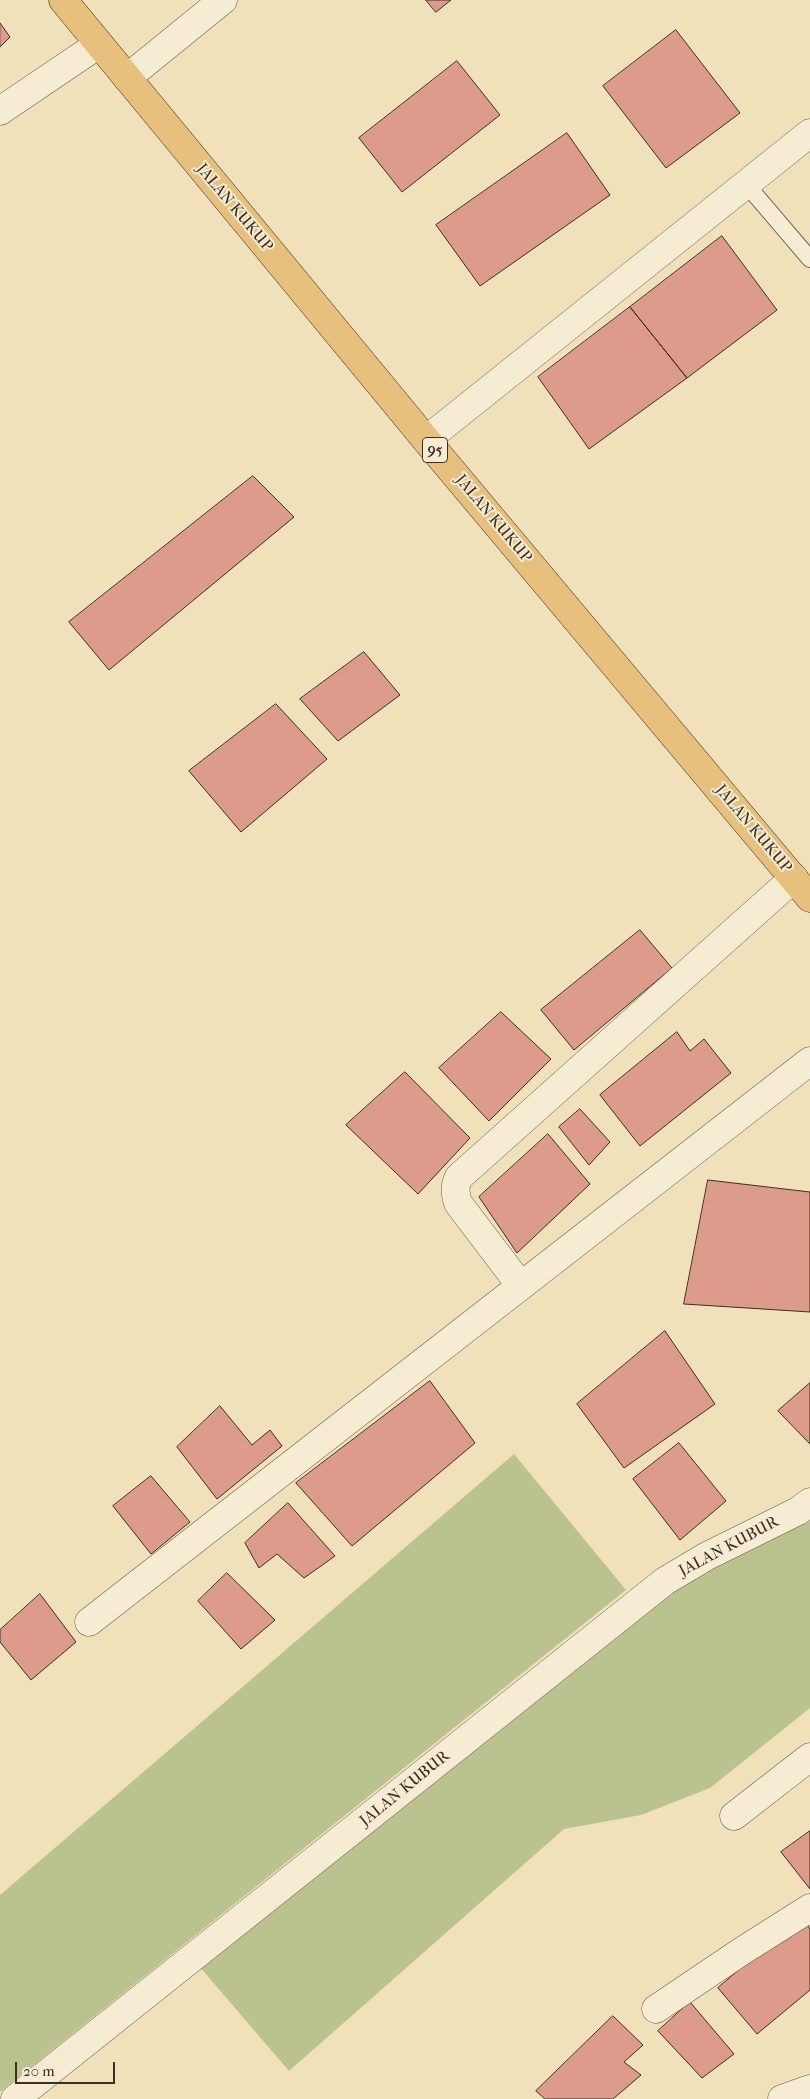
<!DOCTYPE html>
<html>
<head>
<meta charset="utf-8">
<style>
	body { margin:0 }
	#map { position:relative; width:810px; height:2099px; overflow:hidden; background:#f0e1bb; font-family:"IM FELL French Canon",serif }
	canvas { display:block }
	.scale { position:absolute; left:15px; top:2062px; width:100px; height:22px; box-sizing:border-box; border:2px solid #3f2e22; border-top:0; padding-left:6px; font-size:15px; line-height:18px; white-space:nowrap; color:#3f2e22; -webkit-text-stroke:4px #f5ecd3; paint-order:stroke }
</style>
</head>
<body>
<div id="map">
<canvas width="810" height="2099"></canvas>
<div class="scale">20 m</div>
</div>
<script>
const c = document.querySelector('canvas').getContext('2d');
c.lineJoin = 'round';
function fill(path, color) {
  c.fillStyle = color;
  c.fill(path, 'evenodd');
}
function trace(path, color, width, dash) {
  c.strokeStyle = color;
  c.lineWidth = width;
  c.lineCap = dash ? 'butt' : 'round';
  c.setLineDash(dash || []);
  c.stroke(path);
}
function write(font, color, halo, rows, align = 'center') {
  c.font = font + ' "IM FELL French Canon",serif';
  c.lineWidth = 4;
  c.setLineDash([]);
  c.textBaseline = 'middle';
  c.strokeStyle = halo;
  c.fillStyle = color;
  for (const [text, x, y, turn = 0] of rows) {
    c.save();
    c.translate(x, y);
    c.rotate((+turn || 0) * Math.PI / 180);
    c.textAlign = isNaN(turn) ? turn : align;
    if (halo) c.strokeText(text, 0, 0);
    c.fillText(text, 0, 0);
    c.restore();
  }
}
fill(new Path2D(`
	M514 1454 626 1590 0 2092V1895Z
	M810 1521V1708L710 1788 641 1815 564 1829 289 2071 199 1966 662 1599 718 1566Z`), '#bac290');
const building = new Path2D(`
	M426 0H451L436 12Z
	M0 23 10 37 0 47Z
	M676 30 740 113 666 168 603 86Z
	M457 61 500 115 402 192 359 138Z
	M567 133 610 195 480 286 436 225Z
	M722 236 777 310 687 378 630 307Z
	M630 307 687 378 589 449 538 377Z
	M253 476 294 517 109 670 69 622Z
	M364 652 400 695 338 741 300 699Z
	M276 704 327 759 241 832 189 771Z
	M640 930 672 968 574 1050 541 1010Z
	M501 1012 551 1059 489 1121 439 1068Z
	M677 1032 690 1051 704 1039 731 1073 640 1146 600 1095Z
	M405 1072 470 1138 418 1194 346 1125Z
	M580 1109 610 1142 589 1165 559 1127Z
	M548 1134 590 1184 517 1253 479 1197Z
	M708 1180 810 1192V1312L684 1304Z
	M665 1331 715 1404 624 1468 577 1404Z
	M430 1381 475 1443 352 1546 296 1483Z
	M810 1383V1444L778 1411Z
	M220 1406 252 1445 270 1430 282 1446 217 1499 177 1447Z
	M679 1443 726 1501 680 1540 633 1479Z
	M151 1476 190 1522 151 1554 113 1506Z
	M288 1503 335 1556 304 1578 277 1554 259 1568 245 1543Z
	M227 1573 275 1620 241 1649 198 1601Z
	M40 1594 76 1642 31 1680 0 1642V1630Z
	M810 1831V1889L781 1852Z
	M802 1917 810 1929V1990L757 2034 718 1988Z
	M690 2002 734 2054 702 2078 658 2031Z
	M613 2016 643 2045 624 2062 641 2075 613 2099H545L536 2091Z`);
fill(building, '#dd9b8b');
trace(building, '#3f2e22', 1);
const lane = new Path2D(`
	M746 184 810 259`);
const street = new Path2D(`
	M127 78 223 0
	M0 111 99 44
	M426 440 810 133
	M521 1286 458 1203C455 1192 454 1187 459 1177L794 878
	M89 1622 810 1061
	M734 1816 810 1757
	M656 2009 742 1951 810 1908
	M15 2099 665 1581 707 1556 798 1511 810 1502
	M782 2099 810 2089`);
const primary = new Path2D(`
	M63 0 426 440 810 898`);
trace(lane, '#6b5b48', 18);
trace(street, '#6b5b48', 29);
trace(primary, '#3f2e22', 29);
trace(lane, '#f5ecd3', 16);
trace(street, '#f5ecd3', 28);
trace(primary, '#e8c07e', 28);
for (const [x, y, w] of [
	[435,450,25]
]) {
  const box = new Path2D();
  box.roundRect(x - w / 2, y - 12.5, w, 25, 4);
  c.fillStyle = '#f5ecd3';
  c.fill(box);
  trace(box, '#3f2e22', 1);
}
write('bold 15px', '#3f2e22', null, [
	["95",435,450]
]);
write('16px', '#3f2e22', '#f5ecd3', [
	["JALAN KUKUP",234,208,50],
	["JALAN KUKUP",493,519,50],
	["JALAN KUKUP",753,829,50],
	["JALAN KUBUR",729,1547,-28],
	["JALAN KUBUR",405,1789,-39]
]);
</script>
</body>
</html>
